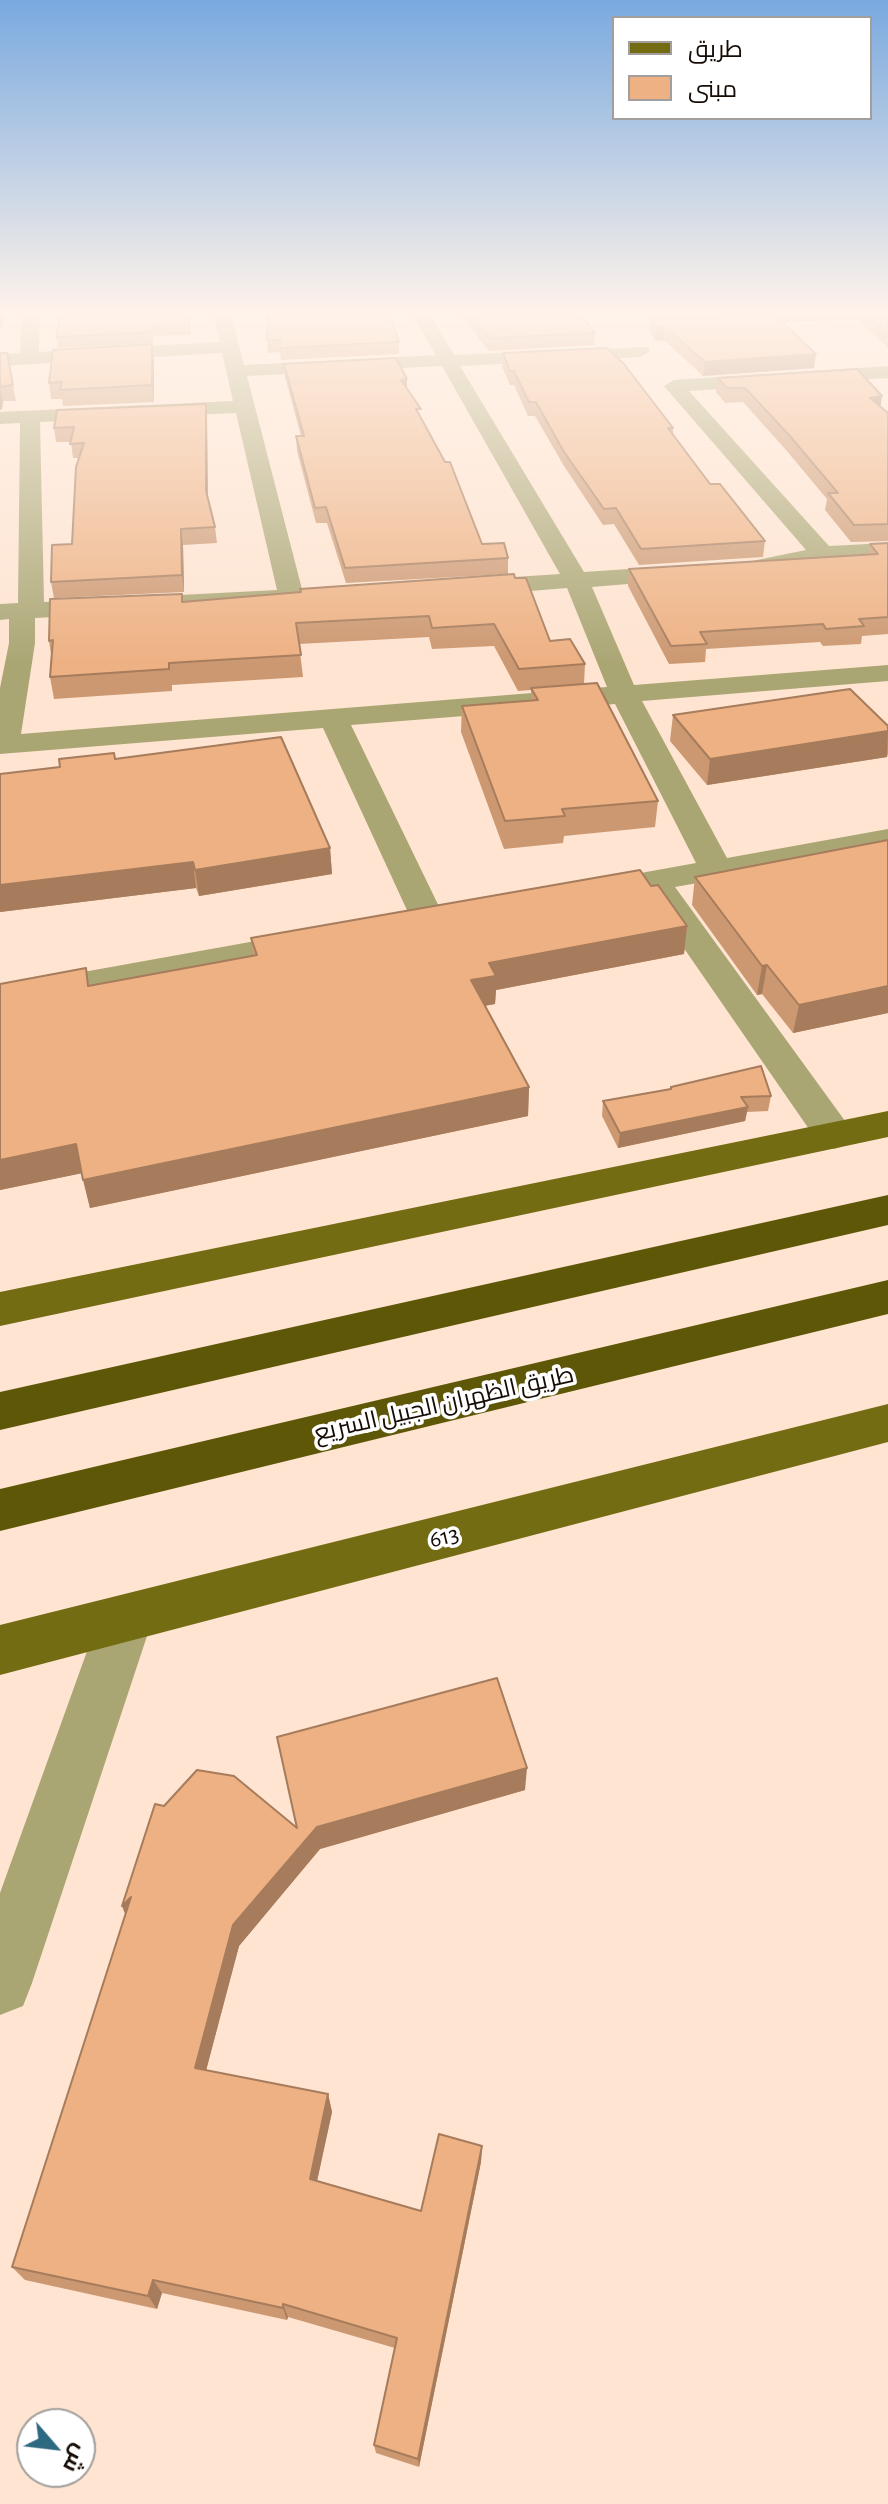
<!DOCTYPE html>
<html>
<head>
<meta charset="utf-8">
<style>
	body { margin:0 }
	#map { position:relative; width:888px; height:2504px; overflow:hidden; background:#fee4d1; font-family:"Alegreya Sans",Cairo,sans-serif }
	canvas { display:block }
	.legend { position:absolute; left:612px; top:16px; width:260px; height:104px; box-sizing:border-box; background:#fff; border:2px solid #a29e9b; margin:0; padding:10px 14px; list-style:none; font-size:24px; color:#160c05 }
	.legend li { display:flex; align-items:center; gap:16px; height:40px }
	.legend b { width:40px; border:2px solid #a29e9b }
	.north { position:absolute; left:16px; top:2408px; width:80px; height:80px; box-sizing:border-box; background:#fff; border:2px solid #a29e9b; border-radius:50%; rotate:118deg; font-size:22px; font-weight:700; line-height:32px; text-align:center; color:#160c05 }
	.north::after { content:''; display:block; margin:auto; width:28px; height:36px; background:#2d6980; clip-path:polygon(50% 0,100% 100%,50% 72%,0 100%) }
</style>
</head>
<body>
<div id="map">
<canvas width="888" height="2504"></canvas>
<ul class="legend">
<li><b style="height:10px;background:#746c12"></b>طريق</li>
<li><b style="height:22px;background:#edb183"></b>مبنى</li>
</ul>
<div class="north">ش</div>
</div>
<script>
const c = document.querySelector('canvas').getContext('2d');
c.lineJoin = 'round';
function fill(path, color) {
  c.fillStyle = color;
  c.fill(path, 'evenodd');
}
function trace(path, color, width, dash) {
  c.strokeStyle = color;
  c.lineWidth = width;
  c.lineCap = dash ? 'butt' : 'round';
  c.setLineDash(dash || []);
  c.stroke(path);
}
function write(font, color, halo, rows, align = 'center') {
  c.font = font + ' "Alegreya Sans",Cairo,sans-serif';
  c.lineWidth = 7;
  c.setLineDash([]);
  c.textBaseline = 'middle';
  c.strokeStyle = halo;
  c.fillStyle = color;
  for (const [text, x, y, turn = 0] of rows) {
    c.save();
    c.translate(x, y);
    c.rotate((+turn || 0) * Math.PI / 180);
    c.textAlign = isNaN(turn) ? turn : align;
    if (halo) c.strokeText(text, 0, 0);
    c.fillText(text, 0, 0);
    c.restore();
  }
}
fill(new Path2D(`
	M22 313H40L39 352 220 342 213 313H231L244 365 436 355 411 313H429L454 355 648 347 650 351 641 357 460 366 584 572 688 565 697 567 700 572 697 577 688 579 592 587 634 685 888 665V681L642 701 727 858 888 829V849L675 887 848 1125 854 1135 848 1145 834 1149 820 1145 645 892 591 902 579 899 574 892 579 885 591 882 696 863 615 704 351 725 446 921 441 928 429 931 417 928 412 921 323 728 0 754V688L9 643V619L0 620V604L18 603 20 423 0 424V412L233 401 222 353 0 366V354L20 353ZM442 366 560 574 469 580 460 583 456 588 460 593 469 596 567 588 607 687 21 734 35 643V618L291 605 300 602 304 597 247 376ZM236 413 277 590 44 602 40 422Z
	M774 313H888V317L718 326 709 321 718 316Z
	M888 366V378L689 391 829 546 888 543V557L823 561 756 574 747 572 744 567 747 562 806 550 664 386 674 380Z
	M311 931 323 935 329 942 323 949 0 1009V987Z
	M126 1594 145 1601 153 1618 32 1983 23 2006 0 2015V1893L99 1618 107 1601Z`), '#aaa674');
fill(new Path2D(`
	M888 1111V1137L0 1326V1292Z
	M888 1404V1442L0 1675V1625Z`), '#746c12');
fill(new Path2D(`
	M888 1195V1225L0 1430V1392Z
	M888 1280V1314L0 1531V1489Z`), '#5e5708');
fill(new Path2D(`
	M61 313 190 324 191 335 153 336V343L58 348 56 337Z
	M459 313H579L595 333V345L489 351Z
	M641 313H703L642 316Z
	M860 313H888V348L859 321Z
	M651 318 816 354 814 368 703 376 664 340 655 341 650 331Z
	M267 340 399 342V354L281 360 280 352 268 353Z
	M0 353H7L16 401H3L2 409 0 410Z
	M503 353 673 428V434L710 484 765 541 763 557 639 565 614 524 603 525 564 466 535 416H528L514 385H510L502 367Z
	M154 360V402L63 406 62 399H51L49 383Z
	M284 364 407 379V389L482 544 508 558V574L346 583 327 523H316L297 451 296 436H301L285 377Z
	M718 378 881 407 888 413V541L851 542 825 510 827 499 786 450 743 402 725 403 716 392Z
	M206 404 207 419 208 498 215 527 217 543 183 545 184 592 54 598 51 582 72 544 79 458H73L71 442H56L54 428Z
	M888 543V634L862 636 861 644 823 646 820 642 706 649 705 662 669 664 628 586 629 569 868 555 870 544Z
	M515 578 550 641 585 664 584 684 658 801 655 827 564 836 563 843 504 849 461 732 462 706 531 701V690L518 691 494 646 432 649 429 637 299 644 303 677 172 685V691L54 699 50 677 51 654 49 641 183 602Z
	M673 715 888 726V754L887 757 707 785 670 741Z
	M115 759 330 848 332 874 199 896 196 888 0 912V774L60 767Z
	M888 840V1013L793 1033 762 994 757 995 692 905 695 877Z
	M651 886 687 926 684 954 496 990 495 1004 485 1006 529 1087 528 1116 90 1208 82 1173 0 1190V984L89 985 253 956 251 938Z
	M671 1087 771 1096 768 1111 747 1112 745 1121 618 1148 602 1116 603 1101 671 1089Z
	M277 1737 525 1790 320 1849 239 1946 206 2070 328 2094 332 2112 317 2181 421 2211 482 2146 481 2162 419 2467 376 2453 374 2445 395 2348 288 2317 287 2320 162 2293 157 2309 25 2280 12 2267 296 1827Z`), '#cc9871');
fill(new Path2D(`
	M0 313H5L0 332Z
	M656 327H665L664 340 655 341Z
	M152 344 154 360V402L152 385Z
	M816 354 814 368 703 376 705 362Z
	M407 379V393L401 380Z
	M0 386 3 401 2 409 0 410Z
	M882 396 880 411 870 398Z
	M206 404 207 419 208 507 206 491Z
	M181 529 183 545 184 592 182 575Z
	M888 731 887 757 707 785 710 759Z
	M330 848 332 874 199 896 195 870Z
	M193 862 196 888 0 912V885Z
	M687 926 684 954 496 990 495 1004 471 1008V980L489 963Z
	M767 965 762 994 757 995 762 966Z
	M888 986V1013L793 1033 799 1005Z
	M529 1087 528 1116 90 1208 83 1180Z
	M748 1107 745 1121 618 1148 620 1133Z
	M76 1144 83 1173 0 1190V1160Z
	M527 1768 525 1790 320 1849 239 1946 202 2086 195 2068 233 1925 317 1827Z
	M131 1897 130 1927 122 1906Z
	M328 2094 332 2112 314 2195 310 2179Z
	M482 2146 481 2162 419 2467 418 2459Z
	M153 2280 162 2293 157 2309 148 2296Z
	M283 2304 288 2317 287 2320 283 2308Z`), '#a67c5c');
const building = new Path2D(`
	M61 313H188L190 324 152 326V332L56 337Z
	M268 313H376L377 315 390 314 399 342 280 348V340H267Z
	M469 313H579L595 333 490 338Z
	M756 313H773L816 354 705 362 665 327H656L651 318Z
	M865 313H888V334Z
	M152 344V385L60 390 62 382 49 383 53 350Z
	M607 348 624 364 673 428H668L710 484H720L765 541 641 549 616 508 604 509 564 452 536 402H529L514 371H510L503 353Z
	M0 353H7L13 385 0 387Z
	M396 358 407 379 401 380 421 409H416L445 462H450L482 544 504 543 508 558 345 568 326 507 315 508 296 436H304L284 364Z
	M857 369 882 396 870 398 888 413V524L854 525 828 493H838L789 435 745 388H727L718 378Z
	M206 404V491L215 527 181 529 182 575 51 582 52 545 72 544 76 467 84 443 70 444 74 427 54 428 57 410Z
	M888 543V617L859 619 864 626 826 629 823 624 700 632 707 644 671 646 629 569 878 554 870 544Z
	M514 574 515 578H526L550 641 570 639 585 664 519 669 494 624 432 628 429 616 296 623 301 655 169 663V669L50 677 53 640 49 641 50 599 182 594V602L301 592 300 589Z
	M597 683 658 801 562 809 565 816 505 821 462 706 538 700 531 688Z
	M850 689 888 726V731L710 759 673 715Z
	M281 737 330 848 195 870 193 862 0 885V774L60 767 59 759 114 753 115 759Z
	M888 840V986L799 1005 767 965 762 966 695 877Z
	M640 870 651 886 658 885 687 926 489 963 496 976 471 980 529 1087 83 1180 76 1144 0 1160V984L86 968 88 986 257 955 251 938Z
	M761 1066 771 1096 741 1097 748 1107 620 1133 603 1101 671 1089V1087Z
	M497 1678 527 1768 317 1827 233 1925 195 2068 328 2094 310 2179 421 2211 439 2134 482 2146 418 2459 374 2445 397 2338 283 2304V2308L153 2280 148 2296 12 2267 131 1897 122 1906 155 1804 164 1806 197 1770 234 1776 297 1828 277 1737Z`);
fill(building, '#edb183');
trace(building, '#a67c5c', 2);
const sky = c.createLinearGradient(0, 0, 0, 664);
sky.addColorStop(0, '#79a9df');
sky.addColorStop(0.47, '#fff3ea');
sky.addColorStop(1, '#fff3ea00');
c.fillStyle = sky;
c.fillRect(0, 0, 888, 664);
write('24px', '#160c05', '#fff', [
	["طريق الظهران الجبيل السريع",444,1404,-13],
	["613",444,1537,-14]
]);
</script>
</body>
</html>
